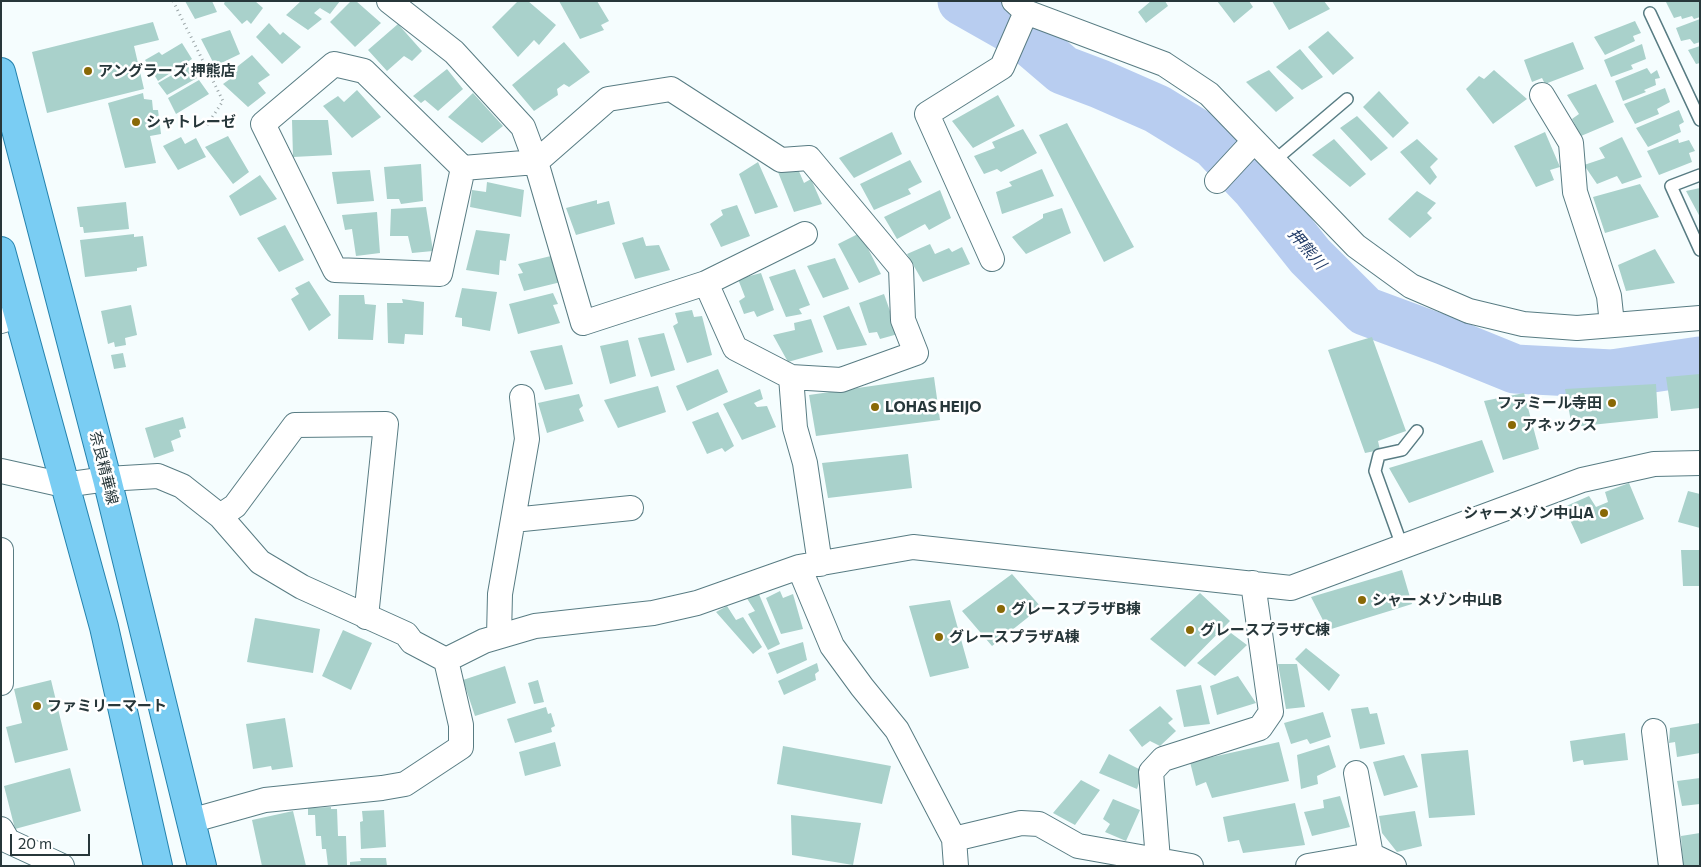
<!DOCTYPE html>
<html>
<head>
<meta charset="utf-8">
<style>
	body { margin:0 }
	#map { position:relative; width:1701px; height:867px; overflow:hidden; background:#f5fdfe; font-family:Commissioner,sans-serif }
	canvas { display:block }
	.frame { position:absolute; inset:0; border:2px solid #27373a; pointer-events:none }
	.scale { position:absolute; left:10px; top:834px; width:80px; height:22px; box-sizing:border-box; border:2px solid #27373a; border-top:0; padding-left:6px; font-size:15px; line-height:18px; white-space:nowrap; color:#27373a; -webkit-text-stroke:4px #fff; paint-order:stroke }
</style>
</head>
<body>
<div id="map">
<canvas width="1701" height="867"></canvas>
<div class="frame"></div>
<div class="scale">20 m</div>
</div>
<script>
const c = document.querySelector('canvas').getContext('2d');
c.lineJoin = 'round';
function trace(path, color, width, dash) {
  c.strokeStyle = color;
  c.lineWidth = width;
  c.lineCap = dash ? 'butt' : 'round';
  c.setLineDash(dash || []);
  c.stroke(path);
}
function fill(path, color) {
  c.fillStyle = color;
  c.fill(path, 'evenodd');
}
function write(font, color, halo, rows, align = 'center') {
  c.font = font + ' Commissioner,"Noto Sans JP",sans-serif';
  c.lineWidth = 5;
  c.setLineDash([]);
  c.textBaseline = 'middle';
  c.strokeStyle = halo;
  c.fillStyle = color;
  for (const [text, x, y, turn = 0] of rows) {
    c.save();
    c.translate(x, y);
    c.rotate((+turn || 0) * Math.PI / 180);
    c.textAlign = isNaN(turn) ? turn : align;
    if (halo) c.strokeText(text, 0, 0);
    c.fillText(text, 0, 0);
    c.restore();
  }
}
trace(new Path2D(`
	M962 1 1022 35 1063 70 1100 84 1157 109 1214 144 1255 187 1310 256 1365 311 1446 341 1515 369 1612 374 1700 361`), '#b8cdf0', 49);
fill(new Path2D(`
	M185 1H212L217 12 195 19Z
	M225 1H255L263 8 251 24 247 20 242 24 224 4Z
	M301 1H340L330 14 320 8 314 13 322 19 308 30 286 15Z
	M351 1H356L381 23 355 47 330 22Z
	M518 1H528L556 25 539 45 534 40 518 57 492 27Z
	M559 1H597L609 21 601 25 604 30 580 39Z
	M1151 1H1165L1168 6 1146 23 1138 12Z
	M1217 1H1249L1253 7 1234 23Z
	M1272 1H1324L1330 9 1289 30Z
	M1669 1H1700V17L1694 19 1692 16 1682 19 1681 16 1674 18 1666 2Z
	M1700 19V42L1694 44 1690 39 1681 41 1676 28Z
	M1635 21 1641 33 1633 36 1635 41 1605 55 1594 37Z
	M153 22 159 40 134 46 144 89 47 113 32 52Z
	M269 23 280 35 283 32 301 47 282 64 256 37Z
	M398 24 422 51 412 61 404 56 387 71 368 50Z
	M230 30 240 54 215 66 201 39Z
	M1328 31 1354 58 1333 75 1308 47Z
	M564 42 590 72 569 87 564 84 557 89 558 95 534 111 512 85Z
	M1573 42 1584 69 1545 84 1542 78 1532 82 1524 60Z
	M182 43 192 59 158 81 145 60 159 52 162 55Z
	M1642 44 1646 59 1631 65 1633 69 1611 77 1604 60Z
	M1700 46V63L1696 64 1688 50Z
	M1300 49 1323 77 1302 90 1276 67Z
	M252 55 270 75 258 83 266 93 248 107 223 84 237 74 233 70Z
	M191 64 197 78 167 95 158 83Z
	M1647 68 1651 74 1657 70 1660 78 1655 79 1656 85 1644 90 1646 92 1623 101 1615 81Z
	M447 69 463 89 438 111 425 100 421 103 413 96Z
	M1269 70 1294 98 1276 112 1246 82Z
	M1494 70 1527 99 1493 124 1466 89 1479 76 1484 79Z
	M199 80 209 94 176 114 168 98Z
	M1596 84 1614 122 1581 136 1572 119 1579 114 1567 95Z
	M1665 88 1670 102 1657 109 1659 114 1635 124 1624 104Z
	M357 90 381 117 352 138 323 106 338 96 344 102Z
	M1379 91 1409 123 1393 138 1363 107Z
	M143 93 144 99 152 100 153 110H158L161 134 150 136 156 163 125 168 108 103Z
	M473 93 503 126 482 143 448 117Z
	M998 95 1015 126 973 148 952 121Z
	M1679 110 1684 122 1679 125 1681 132 1648 147 1636 128Z
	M1357 116 1388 148 1371 161 1340 128Z
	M292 120H328L332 155 293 157Z
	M1067 123 1134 247 1104 262 1039 135Z
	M1023 129 1037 153 1001 172 997 169 984 174 974 156 995 148 992 142Z
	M892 132 902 154 854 178 839 158Z
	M1545 132 1560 167 1550 170 1554 180 1536 187 1514 146Z
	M228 136 249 172 233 184 205 147Z
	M181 137 185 144 196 138 206 157 178 170 163 146Z
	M1622 137 1642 177 1622 184 1617 176 1597 184 1584 165 1605 158 1599 148Z
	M1334 139 1366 174 1350 187 1312 155Z
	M1417 139 1438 159 1430 167 1437 177 1430 185 1400 152Z
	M1678 139 1679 143 1689 140 1695 151 1689 153 1692 162 1659 175 1647 151Z
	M910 160 922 182 908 189 911 194 874 210 860 184Z
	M758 162 778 207 755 214 739 174Z
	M421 164 423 201 401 204 399 199H387L384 167Z
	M798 169 804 183 811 179 822 204 794 212 778 172Z
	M1042 169 1054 196 1002 214 996 192 1012 186 1009 182Z
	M370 170 374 201 337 204 332 172Z
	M260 175 277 199 240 216 229 196Z
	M487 182 524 190 521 217 470 207 472 190 486 192Z
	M1640 184 1659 217 1605 233 1593 197Z
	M1700 188V217L1686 191Z
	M940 190 951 218 929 230 925 224 897 239 884 217Z
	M1417 191 1436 203 1427 213 1432 218 1410 238 1388 219Z
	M597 200V204L609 201 615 224 576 235 566 208Z
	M126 202 129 229 84 233 83 227H80L77 207Z
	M737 205 750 236 721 247 710 224 723 215 721 210Z
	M426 207 433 251 412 253 408 236H390L391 209Z
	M1062 208 1071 233 1026 254 1012 237 1043 218V214Z
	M377 212 380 253 356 256 352 229 345 230 342 215Z
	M285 225 304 260 279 272 257 238Z
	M476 230 510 234 506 261 500 260 499 275 466 270Z
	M860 233 881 274 859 283 838 244Z
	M134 234V237L143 236 147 266 137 268V271L85 277 80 240Z
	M643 237 646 246 659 245 670 270 635 279 622 243Z
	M930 244 935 254 949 248 952 252 962 247 970 264 923 282 907 254Z
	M1655 249 1675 283 1626 291 1618 265Z
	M555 255 561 282 524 291 518 274 523 273 518 264Z
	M835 258 849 289 823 298 807 266Z
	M795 269 810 305 799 309 802 314 786 317 769 277Z
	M761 273 774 310 757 317 754 311 744 314 739 301 745 297 738 279Z
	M309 281 331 315 309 331 291 299 299 294 295 288Z
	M462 288 497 292 490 331 462 326V318L455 317Z
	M553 293 558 304 553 305 560 323 518 334 509 304Z
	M884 294 898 334 880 339 877 332 869 333 859 303Z
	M339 295H364L365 304 376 305 373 340 338 339Z
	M402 299 424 302 423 335 405 334 404 344 388 343 387 303H403Z
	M131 305 137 335 125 338 126 345 115 347 114 342 108 344 101 311Z
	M849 306 867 345 837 350 823 316Z
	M692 310 694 317 702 316 712 355 687 363 673 326 678 323 675 313Z
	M811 319 823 352 788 362 773 335 795 330 794 323Z
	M664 333 675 370 651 377 638 338Z
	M1372 337 1406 431 1378 441 1380 450 1365 453 1328 350Z
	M628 340 636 376 610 384 600 346Z
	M562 345 573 384 545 390 530 351Z
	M123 353 126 367 114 369 111 355Z
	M718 369 728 392 687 411 676 386Z
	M1700 374V408L1671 411 1666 377Z
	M934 377 940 420 816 436 809 395Z
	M1656 384 1658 418 1572 427 1565 389Z
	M658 386 666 412 618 428 604 400Z
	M760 389 763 399 754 403 757 407 767 406 776 427 742 440 723 404Z
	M1524 393 1539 449 1503 460 1484 401Z
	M579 394 583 406 579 409 584 421 547 433 538 403Z
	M718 412 734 446 725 452 722 448 707 454 692 422Z
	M183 417 186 428 179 430 181 437 171 441 174 451 154 458 145 428Z
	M1482 440 1494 472 1409 503 1389 468Z
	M908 454 912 488 828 498 822 463Z
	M1629 483 1644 519 1581 544 1564 507 1589 496 1596 507 1608 502 1605 492Z
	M1688 491 1700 494V528L1678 522Z
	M1681 550H1700V586H1683Z
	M1402 570 1412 604 1328 630 1311 597Z
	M1012 574 1041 607 992 646 962 611Z
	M780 591 783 598 793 594 803 629 781 634 766 598Z
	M758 592 780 644 768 650 748 614 755 611 746 597Z
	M1200 593 1230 621 1185 667 1150 639Z
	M950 600 969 668 930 677 909 606Z
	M727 606 736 620 743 617 762 647 753 654 716 612Z
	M255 618 320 629 313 673 247 662Z
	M343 630 372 643 351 690 322 676Z
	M1231 633 1247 645 1215 676 1197 663Z
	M803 642 807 660 777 674 768 653Z
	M1306 648 1340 675 1329 691 1295 659Z
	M817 663 819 671 815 674 816 680 784 695 778 681Z
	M1278 664H1297L1305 707 1286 709Z
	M505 666 516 703 475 716 463 680Z
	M1238 676 1256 703 1217 715 1210 686Z
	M51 680 68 750 15 763 6 727 22 723 14 689Z
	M538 680 544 702 534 704 528 683Z
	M1201 685 1210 724 1184 727 1176 690Z
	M1160 706 1173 719 1168 723 1176 731 1160 746 1150 741 1142 747 1129 730Z
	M546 707 548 714 551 713 555 726 551 728 552 732 515 743 507 719Z
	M1368 707 1370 714 1377 713 1385 744 1360 749 1351 709Z
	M1323 712 1331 737 1310 744 1307 739 1291 744 1284 723Z
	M285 718 293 767 272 770 271 766 253 769 246 724Z
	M1700 723V753L1677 757 1675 742 1669 743 1670 728Z
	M1625 733 1628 760 1584 765 1583 760 1573 762 1570 741Z
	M555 742 561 766 525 776 519 752Z
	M1279 742 1289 781 1212 798 1206 782 1196 786 1190 762Z
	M1329 745 1336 767 1317 776 1318 784 1301 789 1297 755Z
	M783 746 891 766 882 804 777 784Z
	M1468 750 1475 815 1429 818 1421 754Z
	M1109 754 1143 771 1137 789 1099 773Z
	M1404 755 1418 787 1384 796 1373 762Z
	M70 768 81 811 15 829 4 786Z
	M1700 778V804L1682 806 1677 781Z
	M1081 780 1100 790 1075 825 1053 813Z
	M1340 796 1350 827 1312 836 1304 812 1324 808 1323 800Z
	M1113 799 1140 810 1126 841 1105 832 1110 824 1103 819Z
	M1295 803 1305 845 1243 853 1239 840 1228 842 1223 817Z
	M331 807V809H337L338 836H346L347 865 328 866 326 849H322L321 836H316L315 815H308V808Z
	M384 810 386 847 361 849 360 822 363 821 362 811Z
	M293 811 306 866H262L252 820Z
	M1415 811 1422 846 1397 852 1382 833 1379 816Z
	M791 815 861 823 853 865 792 855Z
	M1700 833V866H1683L1681 836Z
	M360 858H386L387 866H350V862L361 861Z`), '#a9d1cb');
const service = new Path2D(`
	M1650 13 1700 120
	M1274 161 1347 99
	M1700 175 1671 186 1700 250
	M1402 546 1375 471 1379 455 1402 450 1417 431`);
const minor = new Path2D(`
	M389 1 454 52 523 127 536 162 583 323 706 283 735 348 791 377 795 428 805 463 820 564
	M1014 1 1026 12 1164 64 1209 94 1356 246 1411 286 1469 311 1523 324 1577 328 1700 318
	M1542 95 1571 143 1575 192 1609 296 1612 324
	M463 168 440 274 335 270 263 124 334 64 364 71 463 168 536 162 608 99 671 89 781 160 809 158 901 268 903 320 916 353 841 380 791 377
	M1217 181 1254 141
	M992 259 927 114 1002 67 1026 12
	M706 283 805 234
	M1 321 19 315
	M1 471 64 485 107 479 158 476 182 486 220 516 260 562 302 587 406 634 412 642 446 660 484 641 535 626 653 613 697 603 799 567 913 547 1291 588 1582 480 1654 464 1700 463
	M220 516 235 506 295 425 386 424 366 617
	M513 520 631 508
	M1 550V683
	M799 567 832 646 862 687 897 730 954 839 956 866
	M499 636 500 594 527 439 522 397
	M1654 731 1671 866
	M1356 773 1371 855
	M190 821 265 800 382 788 405 784 461 747V725L446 660
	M1 829 8 841 62 866
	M954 839 1021 823 1039 824 1078 846 1191 866
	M1158 860 1151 772 1163 759 1260 728 1271 712 1253 583
	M1308 866 1371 855 1394 866`);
const primary = new Path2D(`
	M1 72 107 479 202 866
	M1 251 104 627 158 866`);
trace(service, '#587c83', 14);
trace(minor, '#587c83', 26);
trace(primary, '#2482ad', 30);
trace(new Path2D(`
	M173 1 223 101 207 125`), '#9ba6a8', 3, [1, 4]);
trace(service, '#fff', 11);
trace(minor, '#fff', 24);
trace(primary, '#7acdf3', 28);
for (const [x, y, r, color] of [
	[88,71,5,"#896906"],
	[136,122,5,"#896906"],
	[1612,403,5,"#896906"],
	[875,407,5,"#896906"],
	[1512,425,5,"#896906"],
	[1604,513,5,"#896906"],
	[1362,600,5,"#896906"],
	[1001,609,5,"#896906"],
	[1190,630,5,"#896906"],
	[939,637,5,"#896906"],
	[37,706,5,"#896906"]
]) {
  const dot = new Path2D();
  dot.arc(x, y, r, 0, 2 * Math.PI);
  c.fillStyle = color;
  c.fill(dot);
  trace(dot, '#fff', 2);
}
write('bold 15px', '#27373a', '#fff', [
	["アングラーズ 押熊店",98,71],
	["シャトレーゼ",146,122],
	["ファミール寺田",1602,403,"right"],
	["LOHAS HEIJO",885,407],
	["アネックス",1522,425],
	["シャーメゾン中山A",1594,513,"right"],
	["シャーメゾン中山B",1372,600],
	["グレースプラザB棟",1011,609],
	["グレースプラザC棟",1200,630],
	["グレースプラザA棟",949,637],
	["ファミリーマート",47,706]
], 'left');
write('15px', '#27373a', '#fff', [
	["奈良精華線",104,468,76]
]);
write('italic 16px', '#213b67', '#fff', [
	["押熊川",1307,249,49]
]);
</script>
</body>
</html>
